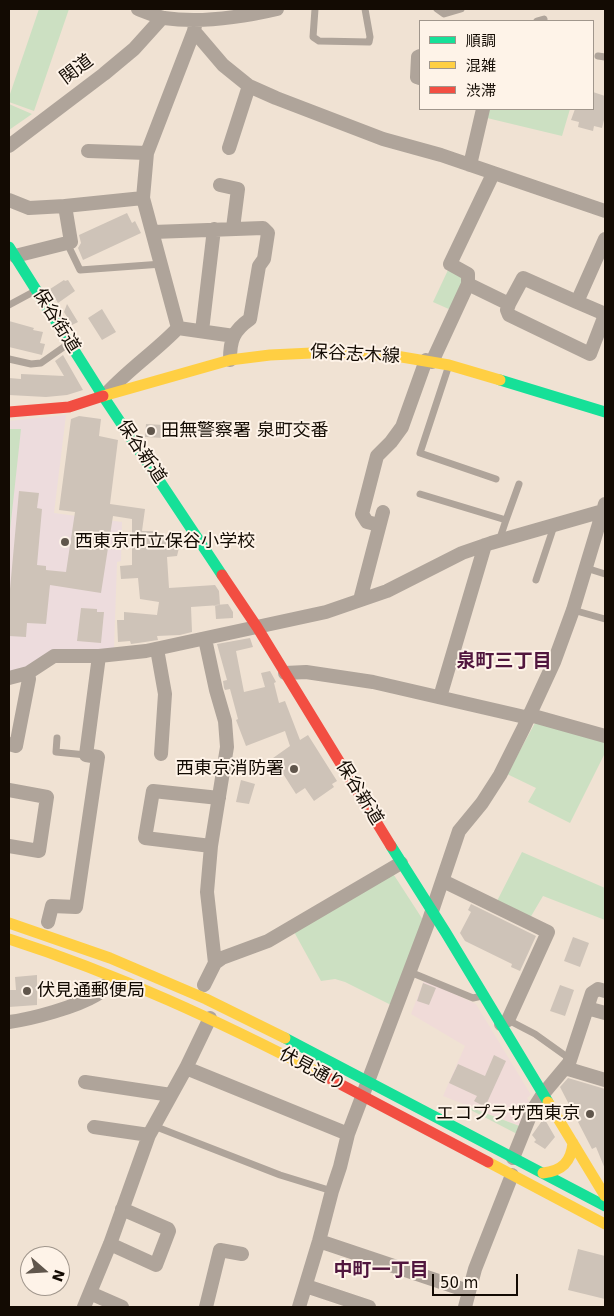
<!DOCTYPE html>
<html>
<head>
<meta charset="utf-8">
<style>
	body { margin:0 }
	#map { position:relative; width:614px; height:1316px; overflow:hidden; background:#f0e2d3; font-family:"DejaVu Sans","Noto Sans JP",sans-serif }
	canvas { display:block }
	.frame { position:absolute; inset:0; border:10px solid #130b03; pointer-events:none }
	.legend { position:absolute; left:419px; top:20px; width:175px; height:90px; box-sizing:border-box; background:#fef3e8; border:1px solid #a0968c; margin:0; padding:6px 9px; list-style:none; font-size:15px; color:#130b03 }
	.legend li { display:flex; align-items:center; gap:10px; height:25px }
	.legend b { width:25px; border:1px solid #a0968c }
	.north { position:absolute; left:20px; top:1246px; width:50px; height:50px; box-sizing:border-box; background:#fef3e8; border:1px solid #a0968c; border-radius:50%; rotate:109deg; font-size:14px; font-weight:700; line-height:20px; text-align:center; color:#130b03 }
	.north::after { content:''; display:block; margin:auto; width:18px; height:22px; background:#60564c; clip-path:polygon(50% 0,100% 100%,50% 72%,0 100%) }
	.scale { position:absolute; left:432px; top:1274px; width:86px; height:22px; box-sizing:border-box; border:2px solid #130b03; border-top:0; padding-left:6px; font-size:15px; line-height:18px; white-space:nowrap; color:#130b03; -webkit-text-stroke:4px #fef3e8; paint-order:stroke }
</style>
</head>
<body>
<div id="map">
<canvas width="614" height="1316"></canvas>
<div class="frame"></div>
<ul class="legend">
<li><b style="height:6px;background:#16e098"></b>順調</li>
<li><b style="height:6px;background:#ffcf43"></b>混雑</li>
<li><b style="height:6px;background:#f24e42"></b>渋滞</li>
</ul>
<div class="north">N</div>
<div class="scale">50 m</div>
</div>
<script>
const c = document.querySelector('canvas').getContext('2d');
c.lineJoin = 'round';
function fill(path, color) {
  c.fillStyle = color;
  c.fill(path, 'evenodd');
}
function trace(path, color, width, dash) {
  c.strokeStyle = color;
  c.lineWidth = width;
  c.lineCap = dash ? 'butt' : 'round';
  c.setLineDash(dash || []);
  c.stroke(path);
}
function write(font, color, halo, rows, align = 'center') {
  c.font = font + ' "DejaVu Sans","Noto Sans JP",sans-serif';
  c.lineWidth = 4;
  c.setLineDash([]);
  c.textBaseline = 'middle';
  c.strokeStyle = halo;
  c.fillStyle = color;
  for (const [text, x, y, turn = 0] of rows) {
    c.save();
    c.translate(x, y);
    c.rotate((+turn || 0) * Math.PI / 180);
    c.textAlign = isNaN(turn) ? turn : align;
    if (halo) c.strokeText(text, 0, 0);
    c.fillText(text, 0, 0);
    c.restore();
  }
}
fill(new Path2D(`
	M424 980 476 1004 531 1095 527 1098 531 1104 522 1127 443 1096 465 1046 411 1014Z`), '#f0dbd8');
fill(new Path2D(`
	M66 415 54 513 122 522 121 561 117 562 114 649 58 650 28 670 9 674V421Z`), '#eddcdd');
fill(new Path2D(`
	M39 9H69L34 111 9 102V97Z
	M9 104 32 114 9 130Z
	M489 109H570L562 136 487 118Z
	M448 270 462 277 464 283 451 310 433 302Z
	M9 429H21L9 540Z
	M535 723 605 742V753L570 823 528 802 536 788 507 774Z
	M522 852 605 888V920L543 896 530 918 497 901Z
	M392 872 425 923 393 1006 345 982 335 979 321 981 293 930Z
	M464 1105 522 1127 519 1135 463 1106Z`), '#cce0c2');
fill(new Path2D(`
	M593 92 605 96V116L602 128 594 126 593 131 578 127 579 122 571 120 575 109H593Z
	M127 213 132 223 135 221 141 233 83 260 78 248 81 243 79 235Z
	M64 280 65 281 68 280 75 291 58 303 50 289Z
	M67 304 78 322 72 325 64 312Z
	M102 309 116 332 102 340 88 318Z
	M9 321 34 328 33 330 43 332 40 343 45 344 42 355 9 347Z
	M63 355 83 390 67 395 46 397 9 395V378L21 379V374L64 376 55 361Z
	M79 416 101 419 99 436 118 440 110 504 145 509 142 531H153V535H181V540L177 556 167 557 169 588 215 585 219 591 220 605 191 607 192 632 180 635 157 636 158 640 145 642 131 644 130 641 118 642 117 620H124V612L157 615 159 602 140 599 138 578 121 579 120 566 132 565V519L113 516 101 593 50 585 46 624 27 623 26 637 9 636V600L19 491 39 493 37 508 42 509 37 565 46 566V570L66 572 75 512 59 510 71 419Z
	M146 424 182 426 181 439 145 437Z
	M228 604 233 612V618L216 619 215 605Z
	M81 608 97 609V612H104L101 643 77 641Z
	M250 638 253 647 236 651 244 692 265 687 261 673 270 671 275 680 276 682 274 683 279 703 285 701 300 740 308 735 337 781 332 784 334 787 314 801 305 788 296 794 273 758 290 746 285 731 246 746 236 720 238 719 230 689 225 690 224 688 223 681 227 680 217 644Z
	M241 780 255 784 249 804 236 802Z
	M471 904 536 936 520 971 511 967 512 964 465 941 460 933 471 912 468 910Z
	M573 937 589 943 580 967 564 961Z
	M37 975V1005L9 1007V990H16L15 977Z
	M423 983 436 988 429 1005 417 1001Z
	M560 985 574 990 565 1016 550 1011Z
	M494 1055 506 1061 485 1107 474 1101 477 1096 449 1083 458 1064 485 1076Z
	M568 1078 605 1089V1169L596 1147 592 1149 560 1087Z
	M544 1118 555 1137 545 1149 534 1142 536 1140 532 1135Z
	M578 1249 605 1256V1299L568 1290Z`), '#cec3b8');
trace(new Path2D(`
	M315 9 313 37 319 41 369 42 370 37 365 9
	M437 9 444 14 461 9
	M537 21 544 19
	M598 56 605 57
	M67 243 80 270 162 264
	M9 305 35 291
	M9 359 31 364 41 363 68 344
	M448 368 420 453 496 479
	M420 494 506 520 499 541
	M506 520 519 484
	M586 568 605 574
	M536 580 554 526
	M573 610 605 619
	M57 738 56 752 86 755
	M410 972 473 998 482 996
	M508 1020 535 1034 570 1059
	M154 1126 280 1175 332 1191`), '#afa49a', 7);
trace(new Path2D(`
	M138 9C146 12 155 16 164 18 199 23 243 17 277 9
	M196 20 194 31 147 153 143 198 178 328 234 336
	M194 31 223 65 249 86 276 98 383 139 441 155 605 211
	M420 56 418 57 417 77 420 78
	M9 146 104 74 134 49 162 18
	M229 148 249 86
	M88 151 147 153
	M470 165 483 109
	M220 185 238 189 233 228
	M9 200 29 208 65 206
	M153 232 263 228 268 233 264 259 259 266 250 319C233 331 230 340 230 360
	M605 239 577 302 605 314
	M15 256 71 242 65 206 143 198
	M468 284 509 304 507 310 509 315 590 354 605 315
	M509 304 523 278 577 302
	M202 331 214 229
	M432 362 468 284V274L450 264 493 174
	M107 393C129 369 156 351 178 328
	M379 525 367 522 362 514 377 456 391 442 402 427 426 360
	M360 600 383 512
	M205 639 216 690 225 721 227 747 211 846 207 892 215 963
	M157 649 165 694 161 754
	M285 673 306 672 373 682 529 718
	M9 678 28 673 54 656H99L146 651 326 612 387 591 462 553 491 543 603 511
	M440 697 485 545
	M530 715 605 736
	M9 744 16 746 29 679 28 673
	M9 790 47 797 39 851 9 846
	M211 846 145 838 153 791 219 798
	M443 881 548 932 508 1020 501 1024
	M48 922 52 906 76 907 98 757 86 755 99 656
	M204 985 215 963 222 958 268 941 401 863
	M587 1008 605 1013
	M9 1022C32 1019 76 1007 96 995 100 993 102 990 104 986
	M186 1068 348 1134
	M565 1068 605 1080
	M85 1082 171 1095
	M94 1127 149 1135
	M513 1158 532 1111 543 1094 569 1063 592 993 598 989 605 991
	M319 1241 468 1291
	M110 1244 156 1265 169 1231 168 1229 122 1209
	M306 1286 369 1307
	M90 1293 122 1307
	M84 1307 110 1244 149 1135 186 1068 210 1018
	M206 1307 220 1250 242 1254
	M299 1307 319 1241 332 1191 340 1167 348 1134 428 923 459 831 482 803 500 775 524 727 554 662 573 610 605 504
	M465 1307 475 1269 512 1175`), '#afa49a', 14);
trace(new Path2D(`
	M9 247 103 396 222 575
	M500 380 605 412
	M391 846 446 933 548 1102
	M285 1038 605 1206`), '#16e098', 11);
trace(new Path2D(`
	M103 396 230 360 270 355 333 352 396 356 449 365 500 380
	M9 923 110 958 206 999 285 1038
	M9 939C118 974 221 1022 323 1075
	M548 1102 605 1196
	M488 1162 605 1224
	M543 1173C562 1171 571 1162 573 1143`), '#ffcf43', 11);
trace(new Path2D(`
	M9 412 69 407 103 396
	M222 575 257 627 391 846
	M323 1075 488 1162`), '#f24e42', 11);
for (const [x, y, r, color] of [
	[151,431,5,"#60564c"],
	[65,542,5,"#60564c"],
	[294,769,5,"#60564c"],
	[27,991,5,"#60564c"],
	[590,1114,5,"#60564c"]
]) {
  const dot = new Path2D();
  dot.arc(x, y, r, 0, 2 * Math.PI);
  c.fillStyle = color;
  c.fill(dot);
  trace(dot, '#fef3e8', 2);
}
write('18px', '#130b03', '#fef3e8', [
	["関道",77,70,-37],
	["保谷街道",56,321,58],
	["保谷志木線",355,355,3],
	["保谷新道",141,452,56],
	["保谷新道",359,793,58],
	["伏見通り",312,1070,28]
]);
write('18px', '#130b03', '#fef3e8', [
	["田無警察署 泉町交番",161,431],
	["西東京市立保谷小学校",75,542],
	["西東京消防署",284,769,"right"],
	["伏見通郵便局",37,991],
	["エコプラザ西東京",580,1114,"right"]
], 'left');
write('bold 19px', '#51163e', '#fef3e8', [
	["泉町三丁目",504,662],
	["中町一丁目",381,1271]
]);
</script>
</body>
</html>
